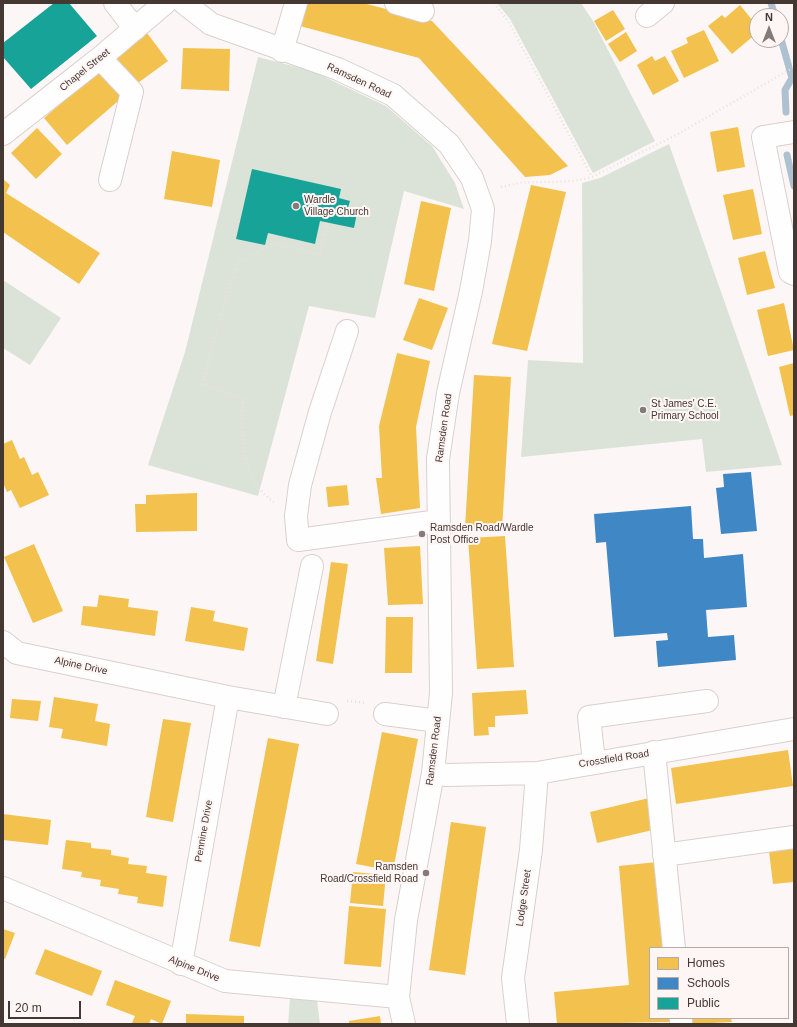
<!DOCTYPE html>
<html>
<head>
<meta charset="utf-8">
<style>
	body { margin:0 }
	#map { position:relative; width:797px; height:1027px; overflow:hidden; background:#fcf7f6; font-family:Helvetica,sans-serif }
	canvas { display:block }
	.frame { position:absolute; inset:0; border:4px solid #453732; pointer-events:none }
	.legend { position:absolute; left:649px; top:947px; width:140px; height:72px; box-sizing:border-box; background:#fef6f4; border:1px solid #b4aaa6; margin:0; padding:5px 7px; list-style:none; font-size:12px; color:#453732 }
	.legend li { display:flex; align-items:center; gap:8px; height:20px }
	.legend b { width:20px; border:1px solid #b4aaa6 }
	.north { position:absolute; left:749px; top:8px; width:40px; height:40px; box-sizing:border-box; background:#fef6f4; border:1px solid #b4aaa6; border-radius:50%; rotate:0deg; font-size:11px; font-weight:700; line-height:16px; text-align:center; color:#453732 }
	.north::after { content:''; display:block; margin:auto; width:14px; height:18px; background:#857a77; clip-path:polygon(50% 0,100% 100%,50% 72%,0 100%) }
	.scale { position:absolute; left:8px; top:1001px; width:73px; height:18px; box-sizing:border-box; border:2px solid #453732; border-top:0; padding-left:5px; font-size:12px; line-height:14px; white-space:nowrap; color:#453732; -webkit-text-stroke:3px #fef6f4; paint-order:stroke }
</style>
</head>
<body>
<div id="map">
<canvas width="797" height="1027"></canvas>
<div class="frame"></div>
<ul class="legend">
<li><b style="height:11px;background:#f2c14e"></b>Homes</li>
<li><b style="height:11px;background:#3f88c5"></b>Schools</li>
<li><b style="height:11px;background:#17a398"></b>Public</li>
</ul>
<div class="north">N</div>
<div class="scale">20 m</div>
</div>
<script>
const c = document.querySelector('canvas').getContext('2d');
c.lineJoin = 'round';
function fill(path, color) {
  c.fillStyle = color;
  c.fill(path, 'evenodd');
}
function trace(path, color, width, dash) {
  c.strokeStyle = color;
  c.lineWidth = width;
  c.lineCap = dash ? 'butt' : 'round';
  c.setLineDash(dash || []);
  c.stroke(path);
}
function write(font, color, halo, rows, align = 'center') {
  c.font = font + ' Helvetica,sans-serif';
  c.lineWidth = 4;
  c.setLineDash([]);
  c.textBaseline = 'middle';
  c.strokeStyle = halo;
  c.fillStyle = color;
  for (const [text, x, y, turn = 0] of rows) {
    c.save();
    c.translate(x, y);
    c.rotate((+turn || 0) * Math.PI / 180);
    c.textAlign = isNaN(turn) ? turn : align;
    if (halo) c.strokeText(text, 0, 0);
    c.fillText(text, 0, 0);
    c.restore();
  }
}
fill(new Path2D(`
	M497 3H581L593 21 655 141 593 173 510 19Z
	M258 57 312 71 386 106 432 146 455 183 464 209 404 191 375 318 309 306 258 496 148 465 185 352Z
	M669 144 782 465 706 472 702 439 521 457 528 360 583 363 582 183 600 178Z
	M3 280 61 318 30 365 3 348Z
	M290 998 317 1000 320 1024H288Z`), '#dbe3d8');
fill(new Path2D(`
	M306 3H363L432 21 568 166 550 175 525 177 419 58 300 26Z
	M740 5 757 26V33L732 54 708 26 722 15 725 18Z
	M613 10 625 29 606 41 594 21Z
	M704 30 719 61 684 78 671 51 688 43 686 38Z
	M626 32 637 51 620 62 608 44Z
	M147 33 168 61 131 88 111 60Z
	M183 48 230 49 229 91 181 89Z
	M652 56 655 61 665 56 679 81 653 95 637 65Z
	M101 69 124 96 67 145 44 118Z
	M738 127 745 167 717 172 710 132Z
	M37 128 62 154 36 179 11 153Z
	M172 151 220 160 212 207 164 199Z
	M3 179 10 185 6 193 100 253 79 284 3 232Z
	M531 185 566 192 527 351 492 344Z
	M753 189 762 234 733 240 723 195Z
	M421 201 451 208 434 291 404 284Z
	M765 251 775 288 747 295 738 258Z
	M419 298 448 308 432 350 403 340Z
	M784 303 794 350 768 356 757 310Z
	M397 353 430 361 416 427 420 508 381 514 376 478H382L379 426Z
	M794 363V415L790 416 779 367Z
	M474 375 511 377 502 530 465 528Z
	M12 440 20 459 24 457 32 475 38 472 49 495 20 508 11 490 7 492 3 483V444Z
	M347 485 349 505 328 507 326 487Z
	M197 493V531L136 532 135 504H146V495Z
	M505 536 514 667 477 669 468 538Z
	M34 544 63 611 33 623 4 557Z
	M420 546 423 604 388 605 384 548Z
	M331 562 348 564 333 664 316 661Z
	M99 595 129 599 128 607 158 611 155 636 81 625 83 606 97 607Z
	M191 607 215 611 213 621 248 628 244 651 185 641Z
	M386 617H413L412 673H385Z
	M526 690 528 714 495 716V727H488L489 735 474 736 472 693Z
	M54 697 98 704 95 721 110 724 107 746 61 738 63 729 49 727Z
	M12 699 41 701 38 721 10 718Z
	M163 719 191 723 173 822 146 817Z
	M382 732 418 739 393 871 356 864Z
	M268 738 299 744 260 947 229 941Z
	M788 750 793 786 676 804 671 768Z
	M649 798 657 829 597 843 590 812Z
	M3 814 51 820 48 845 3 840Z
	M451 822 486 827 465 975 429 970Z
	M66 840 91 843V848L111 850V855L129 858 128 864 147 866 146 873 167 876 163 907 137 903 138 897 118 894 119 889 100 886 101 880 81 877 82 872 62 869Z
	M794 849V882L773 884 769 851Z
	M657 862 665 948H650V1018H671V1022L557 1024 554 992 629 985 619 866Z
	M353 872 386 875 383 906 350 903Z
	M349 906 386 909 381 967 344 964Z
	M3 929 15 933 5 959 3 958Z
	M45 949 102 971 92 996 35 974Z
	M115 980 171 1001 162 1024 151 1019 149 1024H135L132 1023 135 1016 106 1005Z
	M186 1014 244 1016V1024H186Z
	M380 1016 381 1024H349V1021Z
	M690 1018H731L732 1022 690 1024Z`), '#f2c14e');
fill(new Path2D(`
	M751 472 757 531 721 534 716 488 724 487 723 474Z
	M691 506 693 539H703L704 558 743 554 747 607 706 610 708 637 734 635 736 660 658 667 656 641 668 640 667 633 614 637 606 542 596 543 594 514Z`), '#3f88c5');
fill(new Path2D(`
	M54 3H69L97 36 31 89 3 57V43Z
	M252 169 341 189 339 198 350 201 347 211 357 213 354 228 320 221 315 244 268 233 265 245 236 239Z`), '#17a398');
trace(new Path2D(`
	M771 3 775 16
	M781 39 792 78 785 90 786 112
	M787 155 794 186`), '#adc1d0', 7);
const minor = new Path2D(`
	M115 3 135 29
	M184 3 211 24 338 69 393 95 449 144 472 178 483 209 480 241 471 291 448 393 438 459 441 693 433 773 406 920 398 997 404 1024
	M396 3 423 11
	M647 16 663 3
	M282 51 296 3
	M100 58 132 92 110 180
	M794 132 763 137 790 272 794 274
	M3 134 100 58 165 3
	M347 331 320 412 300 485 296 516 298 540 439 521
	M3 642 17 653 228 697 327 714
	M284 707 312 566
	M385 714 438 721
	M654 752 674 948
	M594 762 589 717 707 701
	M433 773 447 775 537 773 794 729
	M664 855 794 837
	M3 888 225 981 398 997
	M181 964 228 697
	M681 1018V1024
	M518 1024 513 978 531 850 537 773`);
trace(minor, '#d9d0cd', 24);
trace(new Path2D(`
	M494 3 508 21 592 177
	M501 187C507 186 513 184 519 183 543 181 568 184 592 177L678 134 794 67
	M274 502C239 479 242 436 243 399L202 384 236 265 273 243 320 255 328 222
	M347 701 366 703`), '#e4e3e2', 2.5, [1, 3]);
trace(minor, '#fffefe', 22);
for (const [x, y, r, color] of [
	[296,206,4,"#857a77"],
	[643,410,4,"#857a77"],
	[422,534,4,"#857a77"],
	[426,873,4,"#857a77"]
]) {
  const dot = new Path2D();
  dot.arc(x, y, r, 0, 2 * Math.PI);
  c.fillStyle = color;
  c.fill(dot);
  trace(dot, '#fef6f4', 1.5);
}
write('10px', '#453732', '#fef6f4', [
	["Chapel Street",85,70,-39],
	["Ramsden Road",359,81,25],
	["Ramsden Road",444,428,-82],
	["Alpine Drive",81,666,12],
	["Ramsden Road",434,751,-83],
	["Crossfield Road",614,759,-9],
	["Pennine Drive",204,831,-80],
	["Lodge Street",524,898,-82],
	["Alpine Drive",194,969,22]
]);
write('10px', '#453732', '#fef6f4', [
	["Wardle",304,200],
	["Village Church",304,212],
	["St James' C.E.",651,404],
	["Primary School",651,416],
	["Ramsden Road/Wardle",430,528],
	["Post Office",430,540],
	["Ramsden",418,867,"right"],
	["Road/Crossfield Road",418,879,"right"]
], 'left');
</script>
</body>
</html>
